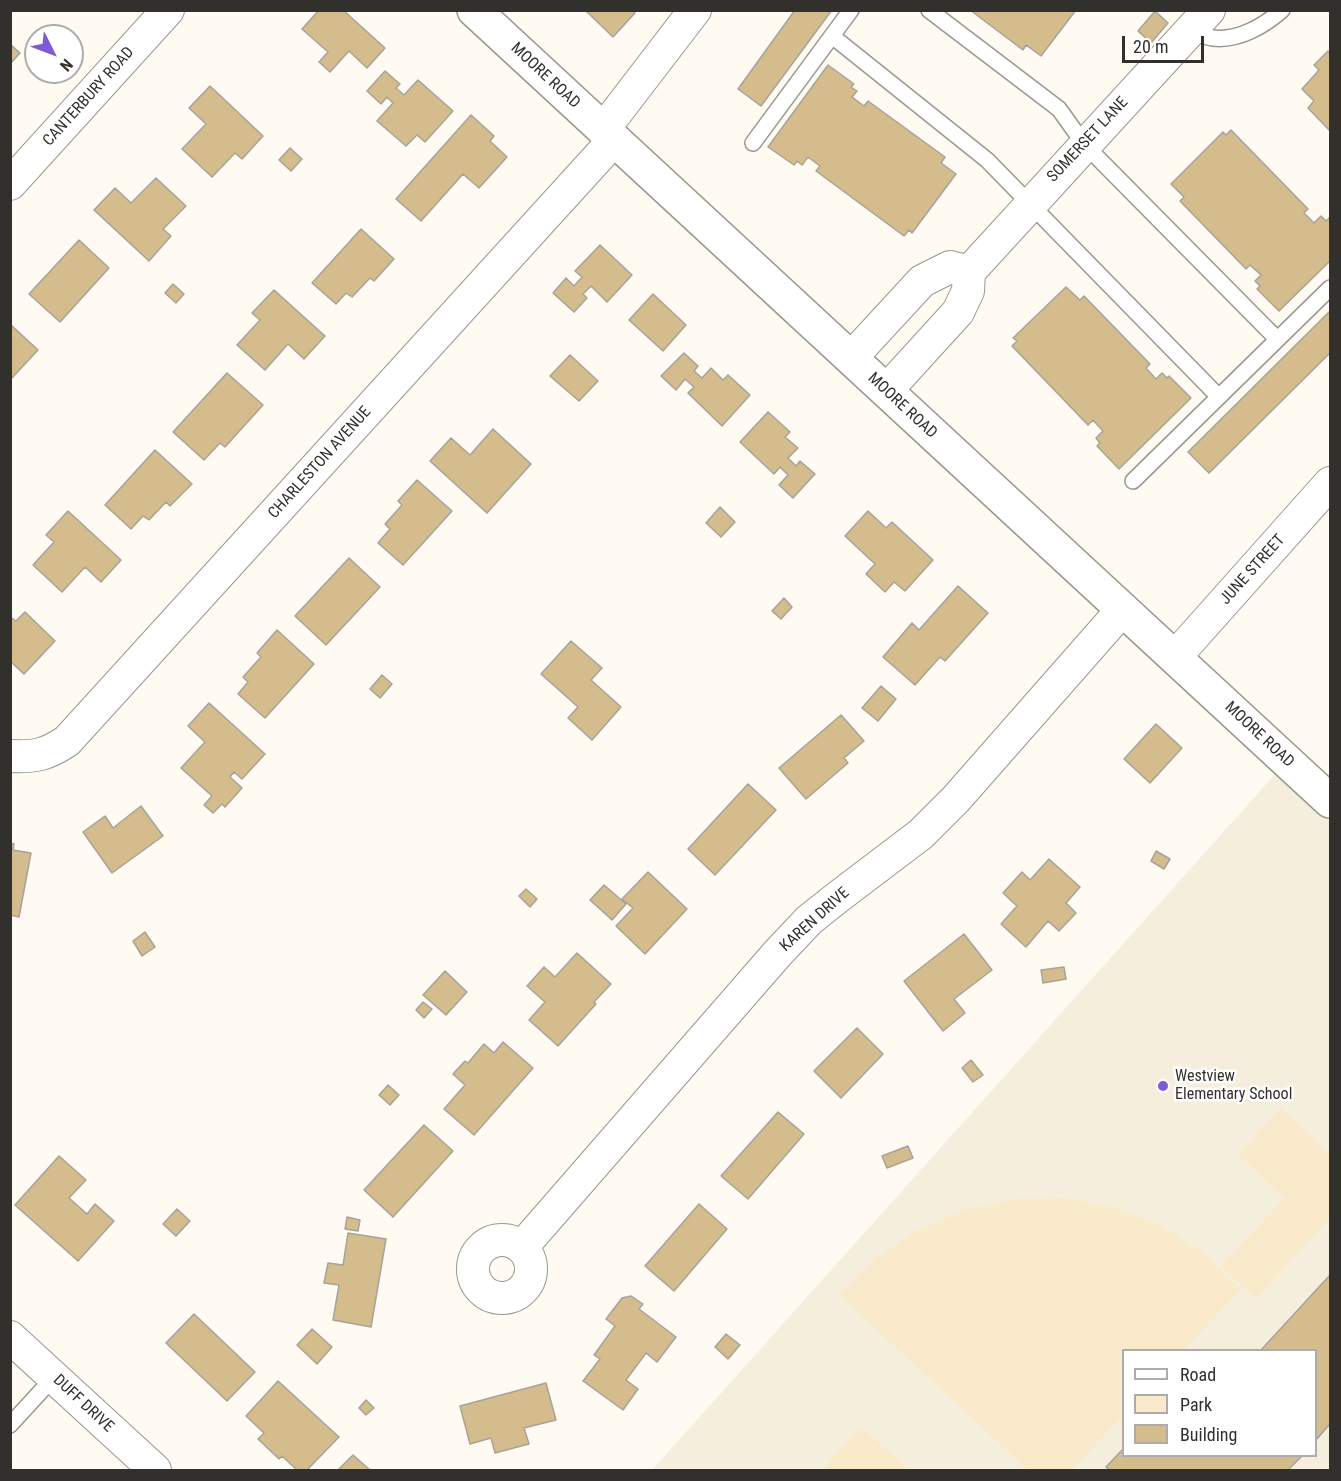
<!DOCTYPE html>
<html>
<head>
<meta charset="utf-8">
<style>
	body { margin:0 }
	#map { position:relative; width:1341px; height:1481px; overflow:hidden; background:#fffbf3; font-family:"Roboto Condensed",sans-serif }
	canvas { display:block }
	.frame { position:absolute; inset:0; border:12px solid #31302c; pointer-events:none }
	.legend { position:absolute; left:1122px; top:1349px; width:195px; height:108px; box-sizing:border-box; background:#fff; border:2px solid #adacab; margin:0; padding:8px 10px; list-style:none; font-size:18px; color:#31302c }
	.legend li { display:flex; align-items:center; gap:12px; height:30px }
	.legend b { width:30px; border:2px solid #adacab }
	.north { position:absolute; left:24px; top:24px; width:60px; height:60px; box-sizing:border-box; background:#fff; border:2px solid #adacab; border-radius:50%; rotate:132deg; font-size:16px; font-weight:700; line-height:24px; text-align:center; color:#31302c }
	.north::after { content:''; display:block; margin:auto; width:21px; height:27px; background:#7f5ad4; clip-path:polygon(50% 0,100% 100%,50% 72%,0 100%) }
	.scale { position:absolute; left:1122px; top:36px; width:82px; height:27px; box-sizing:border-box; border:3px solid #31302c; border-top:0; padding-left:8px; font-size:18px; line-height:21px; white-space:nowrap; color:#31302c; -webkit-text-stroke:4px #fff; paint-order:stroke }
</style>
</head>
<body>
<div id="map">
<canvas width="1341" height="1481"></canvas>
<div class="frame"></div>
<ul class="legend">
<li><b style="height:8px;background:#fff"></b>Road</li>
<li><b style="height:16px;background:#faeacc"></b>Park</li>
<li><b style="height:16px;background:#d4bc8c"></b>Building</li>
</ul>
<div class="north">N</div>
<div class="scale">20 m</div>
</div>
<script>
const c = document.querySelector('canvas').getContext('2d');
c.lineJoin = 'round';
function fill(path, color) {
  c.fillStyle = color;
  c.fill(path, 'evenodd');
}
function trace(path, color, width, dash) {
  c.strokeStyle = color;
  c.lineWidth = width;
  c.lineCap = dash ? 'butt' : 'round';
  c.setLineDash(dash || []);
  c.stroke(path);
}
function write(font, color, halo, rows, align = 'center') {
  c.font = font + ' "Roboto Condensed",sans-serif';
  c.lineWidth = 5;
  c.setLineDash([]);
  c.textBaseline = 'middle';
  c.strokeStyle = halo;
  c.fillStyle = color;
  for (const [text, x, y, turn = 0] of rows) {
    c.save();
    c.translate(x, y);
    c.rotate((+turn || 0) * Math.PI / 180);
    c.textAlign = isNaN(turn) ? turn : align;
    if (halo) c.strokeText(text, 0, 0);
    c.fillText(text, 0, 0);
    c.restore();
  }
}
fill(new Path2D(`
	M1277 772 1330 821V1470H652ZM1124 1350H1316V1456H1124Z`), '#f6eedd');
fill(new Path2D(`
	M1281 1108 1330 1154V1218L1256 1299 1221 1266 1285 1198 1238 1154Z
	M1065 1198 1115 1207 1162 1226 1205 1254 1241 1289 1184 1350H1124L1123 1415 1072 1470H1028L839 1295 875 1259 917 1230 964 1210 1014 1199Z
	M861 1427 909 1470H825L831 1459Z`), '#faeacc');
const building = new Path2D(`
	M319 10H343L385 48 367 68 349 51 330 72 319 62 328 52 302 29Z
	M585 10H632L635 13 613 37Z
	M795 10H832L761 106 738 89Z
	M970 10H1076L1041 56 1026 45 1023 50Z
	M1155 11 1168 23 1151 43 1138 31Z
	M10 44 20 53 10 64Z
	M1328 51 1330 53V131L1308 108 1314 101 1302 89 1319 70 1314 65Z
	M828 65 854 84 851 87 857 91 852 97 864 106 868 101 945 157 941 163 956 174 912 233 909 230 904 236 816 171 820 166 808 157 802 165 797 161 794 165 768 147Z
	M385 71 400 84 396 88 404 95 418 80 453 111 425 142 417 135 406 146 377 121 393 103 387 97 381 104 367 91Z
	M210 86 263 136 242 159 235 153 212 177 182 149 206 124 189 108Z
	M471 115 494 136 490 141 507 157 479 188 463 174 421 221 396 199Z
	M1231 130 1308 209 1304 213 1314 223 1321 216 1326 221 1329 218 1330 219V261L1279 311 1257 289 1260 286 1255 281 1261 275 1250 265 1246 269 1180 201 1184 197 1171 184 1223 132 1226 135Z
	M290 148 302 159 291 171 279 160Z
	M156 178 186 206 163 229 171 236 149 261 94 210 115 188 131 203Z
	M361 229 394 259 374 281 370 278 352 297 346 293 336 304 312 283Z
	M79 240 109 268 60 322 29 294Z
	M600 245 632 275 607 302 591 286 583 294 587 298 574 312 553 293 566 278 574 286 582 277 575 271Z
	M173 284 184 294 176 303 165 293Z
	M1066 287 1080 300 1084 296 1150 364 1146 368 1156 379 1162 373 1167 378 1169 376 1191 398 1119 469 1097 446 1100 443 1096 438 1103 431 1093 420 1088 425 1012 346 1017 341 1013 338Z
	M274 290 325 336 304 359 288 344 265 370 237 345 260 320 252 313Z
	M653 294 686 325 663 351 629 320Z
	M1330 311V353L1209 473 1188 452Z
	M11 325 38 350 10 380V326Z
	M684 353 698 366 694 371 702 378 711 368 723 380 728 375 750 395 722 426 688 393 694 387 685 379 676 390 661 376Z
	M570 355 598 381 579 401 550 376Z
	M227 373 263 405 225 447 220 443 204 460 173 432Z
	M768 412 790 432 785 437 798 448 788 458 796 466 800 461 815 474 793 498 779 485 788 475 780 467 774 474 740 442Z
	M493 429 531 464 487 513 430 461 451 438 470 455Z
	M155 450 192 484 170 506 166 502 149 520 143 516 131 529 105 505Z
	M417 480 452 511 403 565 378 543 390 529 385 524 402 505 398 501Z
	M720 507 735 522 721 537 706 523Z
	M68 511 121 560 101 582 85 567 62 592 33 565 54 542 46 535Z
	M868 511 886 528 892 522 933 560 905 591 894 582 885 592 866 574 875 564 845 536Z
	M349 558 380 587 326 645 295 616Z
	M958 586 988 613 945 661 940 657 915 685 883 657 912 623 919 630Z
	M784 598 792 607 781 619 772 611Z
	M25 612 55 641 24 674 10 661V617L16 621Z
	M277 630 314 664 265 718 238 694 248 682 243 677 261 657 257 653Z
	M571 641 602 668 591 680 621 707 592 740 568 718 578 707 541 674Z
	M382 675 392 684 380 698 370 689Z
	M881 686 896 699 878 721 862 708Z
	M209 703 265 754 242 779 234 772 230 777 242 788 225 807 222 804 213 813 204 805 212 796 181 768 205 742 188 726Z
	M841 715 864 741 844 758 848 763 806 799 779 768Z
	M1156 724 1182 748 1150 783 1124 759Z
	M748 784 776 810 715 875 688 849Z
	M141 806 163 836 112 873 83 832 105 816 113 828Z
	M10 843 14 844 13 850 31 853 19 917 10 915Z
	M1156 851 1170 859 1164 869 1151 861Z
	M1049 859 1080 887 1066 903 1076 913 1059 931 1048 921 1026 947 1001 924 1017 906 1003 893 1022 872 1030 880Z
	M648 872 687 909 645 954 616 926 633 908 622 899Z
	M604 885 626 904 612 920 590 900Z
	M526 889 537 899 530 907 519 896Z
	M145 932 155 947 142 956 133 941Z
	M964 934 992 970 954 999 965 1013 943 1031 904 981Z
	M577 953 611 984 594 1002 596 1004 558 1046 529 1020 545 1002 527 986 544 967 555 977Z
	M1064 967 1066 979 1043 983 1041 970Z
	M445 971 467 992 446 1015 423 995Z
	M423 1002 432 1009 424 1018 416 1010Z
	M857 1028 883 1054 841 1098 814 1071Z
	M503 1042 533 1068 474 1135 444 1109 465 1085 453 1074 465 1061 468 1063 484 1044 494 1053Z
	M971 1060 983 1075 973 1082 962 1068Z
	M388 1085 399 1095 390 1105 379 1095Z
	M778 1112 804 1134 748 1199 721 1176Z
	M424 1125 453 1151 393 1217 364 1190Z
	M908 1146 913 1158 887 1168 882 1156Z
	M59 1156 86 1180 69 1198 87 1214 95 1204 114 1221 78 1261 15 1205Z
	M699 1204 727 1229 674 1291 645 1266Z
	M177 1209 190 1221 176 1236 163 1224Z
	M347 1217 360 1220 358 1231 345 1229Z
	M348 1233 386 1239 371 1327 333 1320 339 1285 324 1283 328 1263 343 1265Z
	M1330 1275V1424L1316 1440V1350H1261Z
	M631 1296 643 1304 639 1309 676 1337 657 1362 646 1353 626 1380 638 1389 623 1410 583 1381 600 1359 594 1355 615 1326 606 1319 622 1298Z
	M194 1314 255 1372 227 1401 166 1343Z
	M312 1329 332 1347 317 1364 297 1345Z
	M726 1334 740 1345 728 1359 715 1347Z
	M278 1381 339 1437 307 1470H297L282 1456 279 1459 258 1439 264 1433 246 1416Z
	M546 1383 556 1420 524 1428 529 1444 495 1453 491 1438 470 1444 460 1406Z
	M366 1400 374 1408 366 1415 359 1408Z
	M1124 1448V1456H1302L1288 1470H1110L1106 1467Z
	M353 1455 370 1470H338Z`);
fill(building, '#d4bc8c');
trace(building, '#a7a39a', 1.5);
const lane = new Path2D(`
	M929 10 1059 109 1084 144 1277 339
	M1190 31C1197 33 1205 37 1213 38 1238 41 1264 26 1282 10
	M832 36 987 160 1219 397
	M753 143 851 10
	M1133 481 1330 288
	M10 1425 54 1377`);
const street = new Path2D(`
	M603 130 695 10
	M10 184 168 10
	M851 358 922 281 950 267 969 272
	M886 391 958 312 968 291 969 272 1209 10
	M1175 657 1330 483
	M10 756C36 757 46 755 67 741L614 140
	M473 1269a29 29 0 1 1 58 0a29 29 0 1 1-58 0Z
	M522 1247 777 954 809 920 838 897 921 834 956 799 1123 609
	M10 1337 155 1470`);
const secondary = new Path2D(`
	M474 10 1330 801`);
trace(lane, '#9b978e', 18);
trace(street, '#9b978e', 34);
trace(secondary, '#9b978e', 36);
trace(lane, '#fff', 15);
trace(street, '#fff', 32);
trace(secondary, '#fff', 33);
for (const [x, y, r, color] of [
	[1163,1086,6,"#7f5ad4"]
]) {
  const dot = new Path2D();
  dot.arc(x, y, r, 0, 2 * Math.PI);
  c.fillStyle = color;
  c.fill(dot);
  trace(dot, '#fff', 2);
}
write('16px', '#31302c', '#fff', [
	["MOORE ROAD",545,76,43],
	["CANTERBURY ROAD",89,97,-48],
	["SOMERSET LANE",1088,140,-47],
	["MOORE ROAD",902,406,43],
	["CHARLESTON AVENUE",320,463,-48],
	["JUNE STREET",1253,570,-48],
	["MOORE ROAD",1259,735,43],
	["KAREN DRIVE",815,920,-42],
	["DUFF DRIVE",83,1404,43]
]);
write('16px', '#31302c', '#fff', [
	["Westview",1175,1077],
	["Elementary School",1175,1095]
], 'left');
</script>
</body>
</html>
